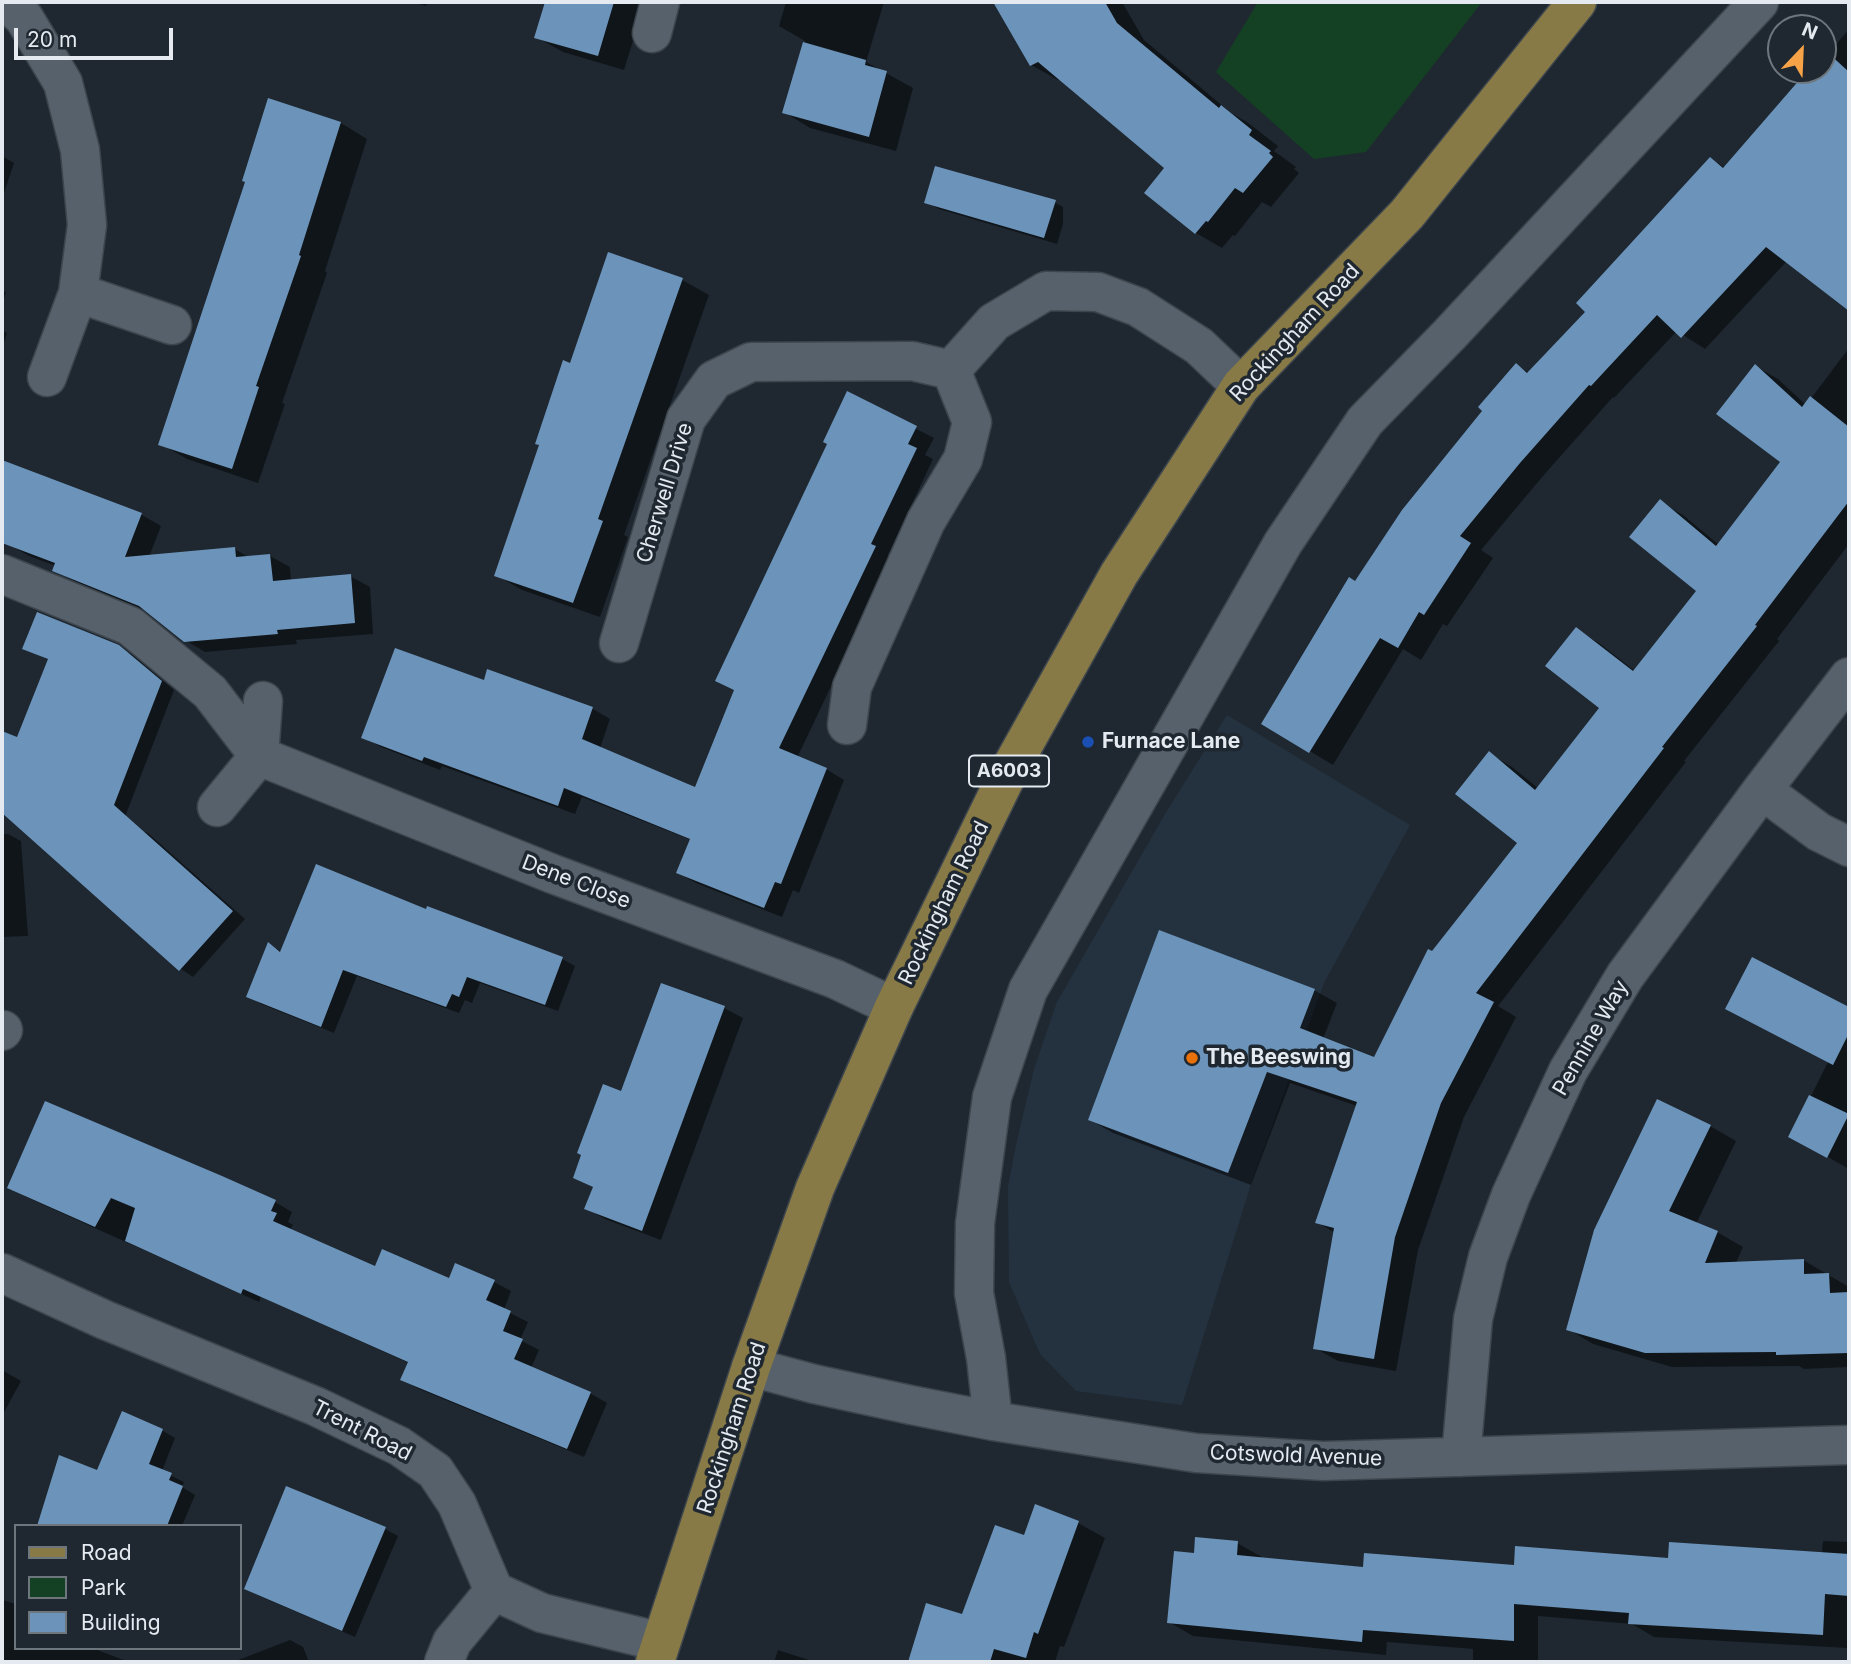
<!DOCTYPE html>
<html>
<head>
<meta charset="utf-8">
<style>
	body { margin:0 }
	#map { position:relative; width:1851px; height:1664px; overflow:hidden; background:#1f2831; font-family:Inter,sans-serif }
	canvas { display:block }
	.frame { position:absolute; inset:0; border:4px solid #e4eaf0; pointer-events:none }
	.legend { position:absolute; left:14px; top:1524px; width:228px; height:126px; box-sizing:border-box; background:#1f2831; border:2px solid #6e767d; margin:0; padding:9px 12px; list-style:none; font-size:21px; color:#e4eaf0 }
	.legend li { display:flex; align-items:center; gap:14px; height:35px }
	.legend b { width:35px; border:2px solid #6e767d }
	.north { position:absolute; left:1767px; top:14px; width:70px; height:70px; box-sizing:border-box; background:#1f2831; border:2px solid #6e767d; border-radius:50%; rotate:23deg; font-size:19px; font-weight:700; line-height:28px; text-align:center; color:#e4eaf0 }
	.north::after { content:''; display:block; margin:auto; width:24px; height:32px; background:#f5a346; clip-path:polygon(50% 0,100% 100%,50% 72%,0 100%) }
	.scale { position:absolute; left:14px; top:28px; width:159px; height:32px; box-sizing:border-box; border:4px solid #e4eaf0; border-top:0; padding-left:9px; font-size:21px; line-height:24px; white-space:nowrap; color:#e4eaf0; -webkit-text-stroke:5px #1f2831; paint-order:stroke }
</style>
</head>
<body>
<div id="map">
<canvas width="1851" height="1664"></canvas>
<div class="frame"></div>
<ul class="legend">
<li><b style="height:9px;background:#887a46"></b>Road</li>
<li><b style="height:19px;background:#144023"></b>Park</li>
<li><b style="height:19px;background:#6c94ba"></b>Building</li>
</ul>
<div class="north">N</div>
<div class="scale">20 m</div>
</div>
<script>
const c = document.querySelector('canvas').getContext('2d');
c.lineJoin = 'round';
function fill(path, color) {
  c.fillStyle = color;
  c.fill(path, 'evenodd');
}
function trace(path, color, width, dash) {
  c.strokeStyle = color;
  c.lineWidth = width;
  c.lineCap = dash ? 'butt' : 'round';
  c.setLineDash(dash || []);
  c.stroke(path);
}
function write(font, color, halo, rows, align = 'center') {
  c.font = font + ' Inter,sans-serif';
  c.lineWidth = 7;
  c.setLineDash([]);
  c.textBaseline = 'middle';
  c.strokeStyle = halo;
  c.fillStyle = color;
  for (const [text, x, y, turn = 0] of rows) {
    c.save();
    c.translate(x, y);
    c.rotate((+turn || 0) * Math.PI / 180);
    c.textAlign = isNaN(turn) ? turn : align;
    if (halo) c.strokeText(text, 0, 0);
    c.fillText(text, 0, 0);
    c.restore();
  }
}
fill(new Path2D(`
	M1227 715 1410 825 1324 983 1252 1181 1182 1405 1076 1391 1040 1354 1009 1282 1008 1187 1016 1145 1034 1069 1057 1002 1165 814Z`), '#243240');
fill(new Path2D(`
	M1258 2H1482L1366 152 1314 159 1216 72Z`), '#144023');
fill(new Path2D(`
	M412 2H428L426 6Z
	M547 2H645L624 70 563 52 536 37Z
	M786 2H884L866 62 913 88 896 151 810 128 784 112 805 41 779 26Z
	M1006 2H1122L1144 40 1231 113 1247 122 1278 146 1274 151 1296 167 1294 169 1299 173 1271 207 1262 202 1235 236 1233 235 1222 248 1196 233 1167 168 1061 79 1058 80 1031 65 997 7Z
	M1849 29V180L1812 224 1849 252V309L1787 261 1705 349 1677 331 1614 398 1613 397 1543 476 1481 550 1493 558 1447 626 1443 624 1421 660 1403 649 1333 765 1263 723 1355 583 1485 410 1517 366 1530 373 1588 312 1711 159 1726 168 1810 70H1823V55L1828 54Z
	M269 101 341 123 367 139 325 271 327 273 282 403 285 404 258 483 187 459 161 444 247 181Z
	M2 156 14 163 2 199Z
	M1050 200 1063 207V224L1057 244 939 209 927 202Z
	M609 255 682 280 709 295 624 535 628 537 600 617 522 590 496 575Z
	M2 290 6 292 2 305Z
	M2 330 7 333 2 350Z
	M1849 348V544L1777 639 1779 641 1684 761 1686 762 1498 1006 1516 1017 1464 1117 1418 1250 1396 1371 1338 1361 1315 1348 1335 1233 1317 1222 1357 1106 1290 1083 1251 1185 1113 1133 1090 1120 1314 990 1337 1003 1323 1039 1375 1059 1433 954 1519 843 1490 754 1512 767 1538 788 1601 707 1576 630 1599 643 1635 671 1699 590 1660 502 1683 515 1719 545 1782 462 1755 366 1778 379 1806 405Z
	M848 394 934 438 925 455 933 459 888 555 892 558 797 758 826 769 844 780 799 893 793 890 782 917 696 883 678 873 691 840 582 797 575 814 442 766 440 770 381 747 364 737 485 682 488 671 593 709 610 719 600 748 696 789Z
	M29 472 142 515 161 526 149 557 235 549 248 557 270 556 290 567 291 581 350 576 370 587 373 634 296 640 297 644 205 652 185 640 149 612 74 581 54 570 56 566 29 556 10 545Z
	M118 647 132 655 174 690 121 827 135 826 149 834 245 919 193 977 181 969 27 833 113 827 2 784V733L18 739 49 660 24 648Z
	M2 834H8L21 841 28 936 2 937Z
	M427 911 562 959 575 966 558 1011 480 983 472 1003 465 1000 459 1013 357 976 334 1033 261 1004 248 996 269 944 282 952Z
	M1753 959 1849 1009V1169L1791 1136 1828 1062Z
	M724 1008 743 1018 661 1240 605 1219 586 1208 594 1188 575 1177 622 1093Z
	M1710 1126 1736 1141 1696 1224 1717 1232 1743 1247 1736 1263 1803 1260 1849 1287V1367L1804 1369 1799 1366 1672 1367 1593 1344 1568 1329Z
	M9 1187 275 1202 292 1212 288 1222 293 1225 290 1230 376 1268 449 1280 456 1265 494 1282 511 1291 504 1310 528 1322 520 1340 539 1350 531 1368 590 1393 607 1403 584 1457 419 1389 402 1380 409 1363 261 1297 259 1302 26 1197Z
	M2 1370 21 1381 2 1416Z
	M123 1414 163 1431 175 1438 162 1471 184 1482 182 1487 195 1495 182 1526H111Z
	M1078 1523 1105 1538 1064 1647 1060 1646 1055 1662H910L928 1605 963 1616Z
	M385 1529 398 1536 355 1637 259 1596 246 1589Z
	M1823 1541 1849 1542V1629L1847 1648 1654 1637 1632 1624 1538 1616V1662H1473V1649L1387 1642 1386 1655 1193 1636 1169 1622 1195 1555 1237 1543 1262 1557 1261 1559 1364 1569 1516 1567 1822 1554Z
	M2 1600 16 1604V1648H92L129 1662H2Z
	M290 1640 303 1647 309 1662H233Z
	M778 1650 812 1661 814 1662H774Z`), '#0007');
fill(new Path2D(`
	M545 2H614L598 56 534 38Z
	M993 2H1105L1117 23 1219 108 1221 105 1252 130 1249 135 1271 151 1269 153 1273 157 1243 193 1235 188 1208 222 1206 221 1195 234 1144 193 1164 168 1038 62 1030 66Z
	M803 42 866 60 865 65 887 71 869 137 782 113Z
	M1825 50 1849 72V311L1766 247 1681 338 1657 315 1591 386 1589 385 1520 463 1460 536 1471 543 1424 615 1419 612 1398 648 1380 638 1309 753 1261 724 1349 577 1355 581 1402 510 1482 411 1478 407 1516 363 1527 373 1585 312 1576 303 1710 157 1723 168 1808 70H1823V52Z
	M268 98 341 122 299 255 301 256 256 386 259 387 232 469 158 445 245 182 242 181Z
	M935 166 1056 200 1044 238 924 203Z
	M608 252 683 278 598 519 603 521 573 603 494 576 539 445 535 444 563 360 570 363Z
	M1755 364 1802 407 1810 396 1849 427V501L1755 625 1757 626 1662 747 1664 748 1476 993 1494 1002 1441 1103 1395 1237 1374 1359 1313 1349 1334 1228 1315 1223 1357 1102 1267 1072 1228 1173 1088 1120 1159 930 1315 989 1300 1028 1374 1057 1428 949 1432 951 1517 843 1455 794 1489 751 1535 790 1599 708 1545 666 1576 627 1633 671 1696 591 1629 537 1660 499 1716 546 1780 462 1716 414Z
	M847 391 917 426 908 444 917 448 871 544 876 546 779 748 827 768 781 884 775 882 764 908 676 873 690 839 564 788 558 806 424 757 422 761 361 738 395 648 484 680 487 669 593 707 582 739 695 787 734 690 715 681 827 444 823 442Z
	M2 460 142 513 125 557 235 547 236 557 270 554 273 581 351 574 355 623 277 630 278 634 184 642 139 606 52 571 55 563 2 543Z
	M37 612 119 645 162 681 114 805 233 911 179 971 2 813V731L17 737 48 659 22 649Z
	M316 864 426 909 427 906 563 957 545 1005 467 977 459 997 452 994 446 1007 343 970 321 1027 246 997 268 942 280 952Z
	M1752 957 1849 1007V1033L1833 1065 1725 1009Z
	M661 983 725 1006 642 1231 584 1209 593 1187 573 1178 581 1155 577 1153 603 1084 621 1091Z
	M1809 1095 1849 1114 1827 1158 1788 1137Z
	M1657 1099 1711 1125 1669 1211 1718 1231 1705 1263 1804 1259V1274L1829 1273 1830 1293 1849 1292V1353L1776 1355V1352L1645 1353 1566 1330 1594 1230Z
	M45 1101 222 1176 276 1200 271 1211 277 1213 273 1221 375 1266 382 1249 449 1278 455 1263 495 1280 486 1300 511 1311 503 1331 523 1339 514 1359 591 1392 567 1449 400 1380 408 1362 243 1289 241 1294 125 1241 135 1208 111 1198 95 1227 7 1188Z
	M122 1411 163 1429 149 1464 172 1473 169 1480 183 1486 167 1526H37L59 1455 97 1470Z
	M286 1486 386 1527 342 1631 244 1589Z
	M1035 1504 1079 1521 1038 1634 1034 1632 1026 1658 994 1649 990 1662H908L926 1603 962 1614 995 1525 1024 1535Z
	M1195 1537 1238 1541 1237 1555 1363 1567 1364 1553 1514 1565 1515 1546 1668 1558 1669 1542 1849 1554V1596L1825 1594 1823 1635 1628 1624 1629 1613 1514 1604V1641L1363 1630 1362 1642 1167 1623 1174 1551 1194 1553Z`), '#6c94ba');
const minor = new Path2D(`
	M7 2 24 18 63 83 80 150 87 225 78 293 47 377
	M652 33 660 2
	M78 293 172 325
	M2 574 130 626 210 692 259 756 553 874 835 979 894 1007
	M619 643 686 419 714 380 751 362 912 361 951 370
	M847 725 852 687 926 521 963 459 972 422 951 370 994 322 1046 291 1098 292 1138 307 1199 346 1241 386
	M1762 790 1819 832 1849 847
	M217 807 259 756 263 701
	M2 1031 3 1030
	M2 1273 105 1320 315 1406 399 1446 435 1471 457 1504 494 1591 542 1613 661 1642
	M751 1367 814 1384 911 1405 993 1421 1196 1453 1323 1461 1849 1445
	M993 1421 986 1358 974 1293 975 1223 992 1097 1028 990 1283 543 1365 421 1450 334 1759 2
	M1461 1457 1473 1319 1488 1257 1511 1195 1568 1071 1625 976 1762 790 1849 677
	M444 1662 452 1642 494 1591`);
const major = new Path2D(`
	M655 1662 751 1367 815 1188 894 1007 1009 771 1119 574 1241 386 1407 214 1577 2`);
trace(minor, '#3d454d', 41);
trace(major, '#3d454d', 41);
trace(minor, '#57616b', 38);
trace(major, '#887a46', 38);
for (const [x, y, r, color] of [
	[1088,742,7,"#1a4fb4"],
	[1192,1058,7,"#e8710a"]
]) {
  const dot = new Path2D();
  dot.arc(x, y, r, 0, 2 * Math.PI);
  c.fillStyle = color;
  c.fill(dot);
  trace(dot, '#1f2831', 2.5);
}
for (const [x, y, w] of [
	[1009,771,80]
]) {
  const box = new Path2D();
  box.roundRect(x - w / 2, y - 15.5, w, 31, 5);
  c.fillStyle = '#1f2831';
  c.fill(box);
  trace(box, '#e4eaf0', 2);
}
write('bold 19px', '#e4eaf0', null, [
	["A6003",1009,771]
]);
write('21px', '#e4eaf0', '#1f2831', [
	["Rockingham Road",1295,333,-47],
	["Cherwell Drive",665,493,-73],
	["Dene Close",576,882,21],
	["Rockingham Road",944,903,-64],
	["Pennine Way",1591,1038,-60],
	["Rockingham Road",732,1428,-72],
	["Trent Road",362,1431,27],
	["Cotswold Avenue",1296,1456,2]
]);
write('bold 21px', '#e4eaf0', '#1f2831', [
	["Furnace Lane",1102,742],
	["The Beeswing",1206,1058]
], 'left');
</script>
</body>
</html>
